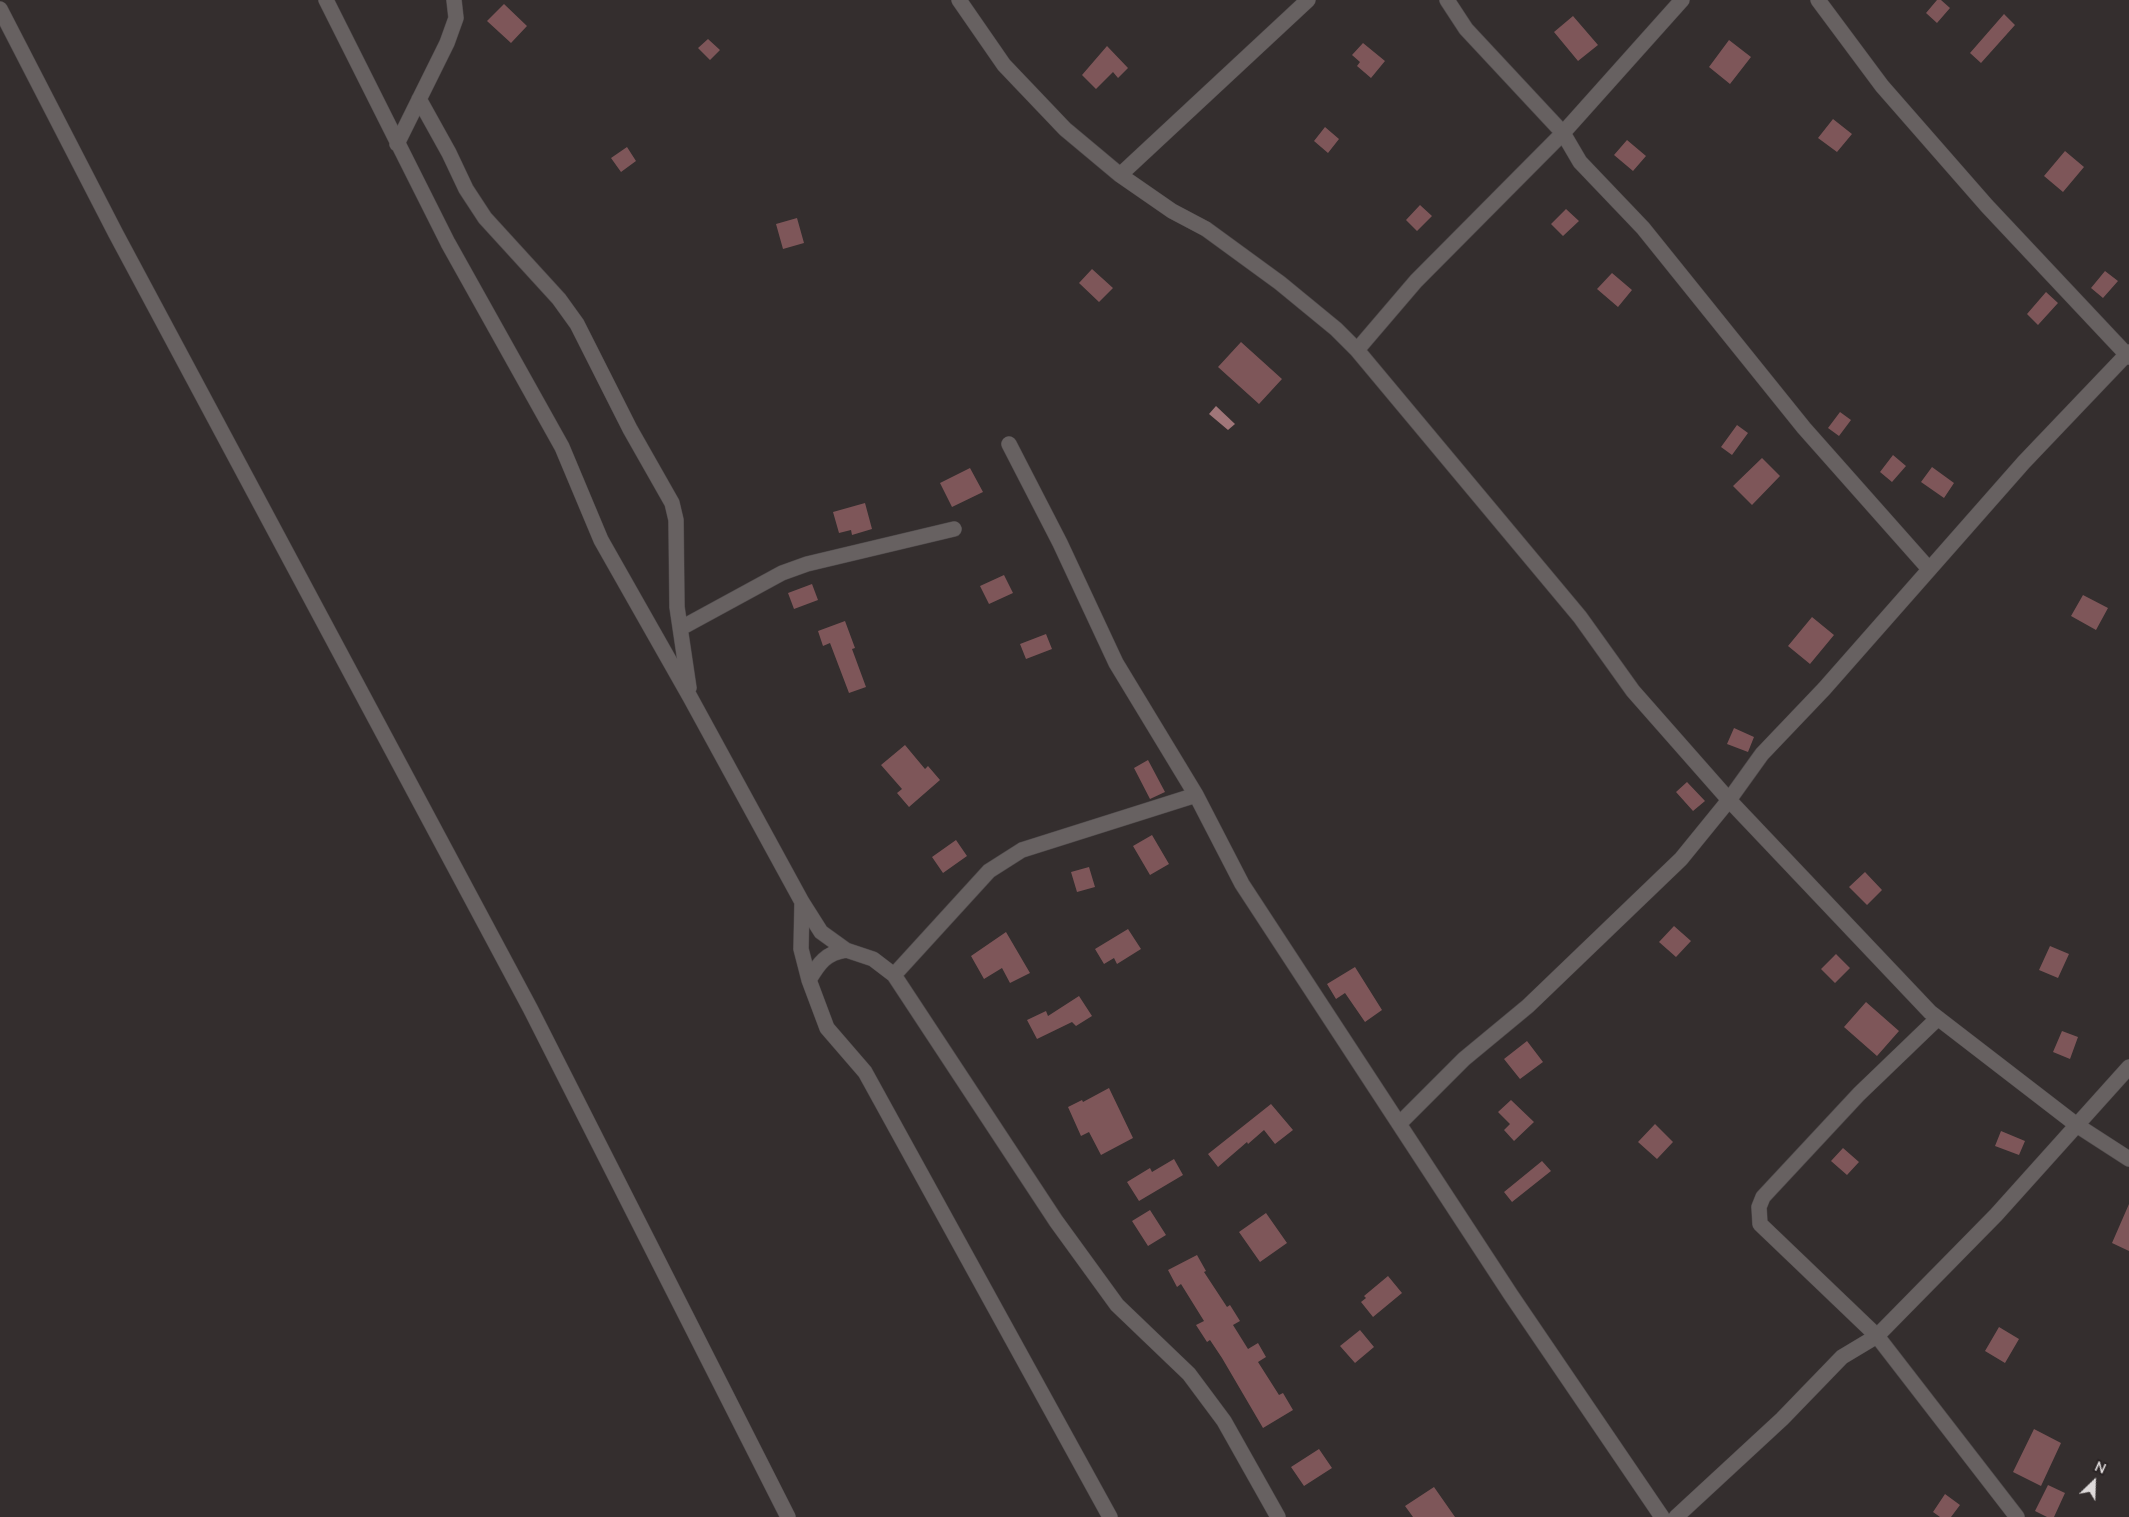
<!DOCTYPE html>
<html>
<head>
<meta charset="utf-8">
<style>
	body { margin:0 }
	#map { position:relative; width:2129px; height:1517px; overflow:hidden; background:#342e2e; font-family:"Nunito Sans",sans-serif }
	canvas { display:block }
	.north { position:absolute; left:2069px; top:1457px; width:50px; height:50px; -webkit-text-stroke:4px #2a2425; paint-order:stroke; rotate:24deg; font-size:14px; font-weight:700; line-height:20px; text-align:center; color:#dedada }
	.north::after { content:''; display:block; margin:auto; width:18px; height:22px; background:#dedada; clip-path:polygon(50% 0,100% 100%,50% 72%,0 100%) }
</style>
</head>
<body>
<div id="map">
<canvas width="2129" height="1517"></canvas>
<div class="north">N</div>
</div>
<script>
const c = document.querySelector('canvas').getContext('2d');
c.lineJoin = 'round';
function fill(path, color) {
  c.fillStyle = color;
  c.fill(path, 'evenodd');
}
function trace(path, color, width, dash) {
  c.strokeStyle = color;
  c.lineWidth = width;
  c.lineCap = dash ? 'butt' : 'round';
  c.setLineDash(dash || []);
  c.stroke(path);
}
fill(new Path2D(`
	M1216 406 1235 424 1228 430 1209 414Z`), '#a07679');
fill(new Path2D(`
	M1937 0H1941L1950 8 1937 23 1926 13Z
	M504 4 527 26 511 43 487 21Z
	M2004 14 2015 25 1981 63 1970 53Z
	M1573 16 1598 45 1578 61 1554 32Z
	M708 39 720 50 710 60 698 48Z
	M1729 40 1751 57 1730 84 1709 67Z
	M1363 43 1385 61 1371 78 1357 66 1360 62 1352 55Z
	M1107 46 1128 68 1118 78 1113 72 1096 89 1082 75Z
	M1833 119 1852 134 1837 152 1818 138Z
	M1325 127 1339 139 1328 153 1314 141Z
	M1627 140 1646 156 1633 171 1614 155Z
	M627 147 636 161 621 172 611 158Z
	M2065 151 2084 167 2063 192 2044 176Z
	M1420 205 1432 216 1417 231 1406 220Z
	M1566 209 1579 221 1563 236 1551 224Z
	M797 218 804 243 783 249 776 224Z
	M1092 269 1113 288 1099 302 1079 283Z
	M2105 271 2118 281 2103 298 2091 288Z
	M1612 273 1632 290 1618 307 1597 289Z
	M2046 292 2058 303 2038 325 2027 314Z
	M1241 342 1282 379 1259 404 1218 367Z
	M1840 412 1851 420 1839 436 1828 428Z
	M1737 425 1748 433 1732 455 1721 447Z
	M1893 455 1906 466 1892 482 1880 472Z
	M1762 458 1780 476 1752 505 1733 486Z
	M1932 467 1954 483 1944 498 1921 482Z
	M970 468 983 492 952 507 940 483Z
	M865 503 872 529 852 535 851 530 839 533 833 512Z
	M1004 575 1013 593 989 604 980 586Z
	M812 584 818 600 794 609 788 593Z
	M2083 595 2108 608 2096 630 2071 616Z
	M1812 617 1834 635 1810 664 1788 646Z
	M845 621 855 648 852 649 866 687 849 693 830 643 823 646 818 631Z
	M1046 634 1052 649 1026 659 1020 644Z
	M1734 728 1754 737 1748 752 1727 744Z
	M905 745 925 769 928 766 940 780 909 807 897 793 902 789 881 765Z
	M1148 760 1165 792 1150 799 1134 768Z
	M1687 782 1705 801 1693 811 1676 792Z
	M1152 835 1169 864 1150 875 1133 846Z
	M956 840 967 856 943 873 932 857Z
	M1089 867 1095 887 1077 892 1071 872Z
	M1865 872 1882 890 1867 905 1849 887Z
	M1674 926 1691 941 1676 957 1659 942Z
	M1128 929 1141 949 1117 964 1114 958 1104 964 1095 949Z
	M1006 932 1030 973 1010 983 1002 968 984 979 971 956Z
	M2050 946 2069 954 2058 978 2039 970Z
	M1836 954 1850 968 1835 983 1821 969Z
	M1355 967 1382 1010 1365 1022 1345 993 1336 999 1327 984Z
	M1079 996 1092 1016 1076 1026 1072 1022 1037 1039 1027 1020 1046 1011 1048 1016Z
	M1866 1002 1899 1031 1877 1056 1844 1027Z
	M2062 1031 2078 1037 2070 1059 2053 1052Z
	M1527 1041 1543 1062 1520 1079 1504 1059Z
	M1109 1088 1133 1138 1101 1155 1089 1132 1081 1136 1068 1107 1082 1100 1083 1102Z
	M1511 1100 1534 1122 1514 1141 1504 1130 1510 1124 1498 1112Z
	M1271 1104 1293 1130 1275 1144 1264 1130 1248 1144 1247 1142 1218 1167 1208 1154Z
	M1655 1124 1673 1142 1657 1159 1638 1142Z
	M2001 1131 2025 1141 2019 1155 1995 1146Z
	M1843 1148 1859 1162 1847 1175 1831 1161Z
	M1174 1159 1183 1175 1139 1201 1127 1182 1150 1168 1152 1172Z
	M1542 1161 1551 1171 1512 1202 1504 1192Z
	M2129 1204V1251L2112 1243Z
	M1150 1210 1166 1235 1148 1246 1132 1221Z
	M1266 1213 1287 1243 1260 1262 1239 1232Z
	M1197 1255 1206 1271 1204 1272 1227 1307 1230 1305 1240 1321 1233 1325 1248 1349 1258 1343 1266 1357 1258 1362 1279 1395 1283 1393 1293 1410 1263 1428 1222 1358 1210 1340 1207 1342 1196 1325 1204 1321 1181 1284 1177 1287 1168 1270Z
	M1388 1276 1402 1293 1373 1317 1361 1302 1366 1298 1364 1296Z
	M1999 1327 2019 1339 2005 1363 1985 1351Z
	M1360 1330 1374 1347 1355 1363 1340 1346Z
	M2034 1429 2061 1443 2041 1486 2013 1472Z
	M1319 1449 1332 1468 1304 1486 1291 1467Z
	M2048 1485 2065 1493 2054 1517H2047L2035 1511Z
	M1434 1487 1455 1517H1413L1405 1506Z
	M1945 1494 1960 1505 1951 1517H1940L1933 1512Z`), '#7e5659');
const street = new Path2D(`
	M326 0 448 243 562 447 601 540 690 697 802 902 821 932 846 950 873 959 894 975 1056 1221 1117 1305 1189 1374 1224 1421 1278 1517
	M959 0 1004 65 1065 129 1120 175 1172 211 1206 229 1280 283 1336 329 1357 350 1580 617 1633 691 1729 800 1930 1012 2078 1126 2129 1159
	M1447 0 1466 29 1563 133 1580 162 1643 228 1804 428 1929 569
	M1818 0 1882 86 1987 206 2129 357
	M0 9 116 234 530 1008 788 1517
	M419 99 449 153 466 189 485 218 559 299 577 324 630 429 672 503 676 520 677 607 689 688
	M397 144 447 43 456 18 454 0
	M1120 175 1308 0
	M1357 350 1416 281 1563 133 1682 0
	M1009 444 1060 543 1116 663 1196 795
	M681 628 782 573 807 564 954 529
	M802 902 801 949 809 980 827 1028 865 1072 1110 1517
	M894 975 989 871 1022 850 1196 795 1242 884 1511 1295 1662 1517
	M809 980C819 963 826 953 846 950
	M1938 1018 1859 1094 1763 1197 1759 1207 1760 1224 1877 1336 2017 1517
	M1399 1124 1464 1059 1528 1006 1681 859 1729 800 1762 754 1824 689 2024 462 2129 352
	M1676 1517 1782 1419 1842 1357 1877 1336 1996 1215 2129 1067`);
trace(street, '#4e494a', 16);
trace(street, '#676161', 15);
</script>
</body>
</html>
